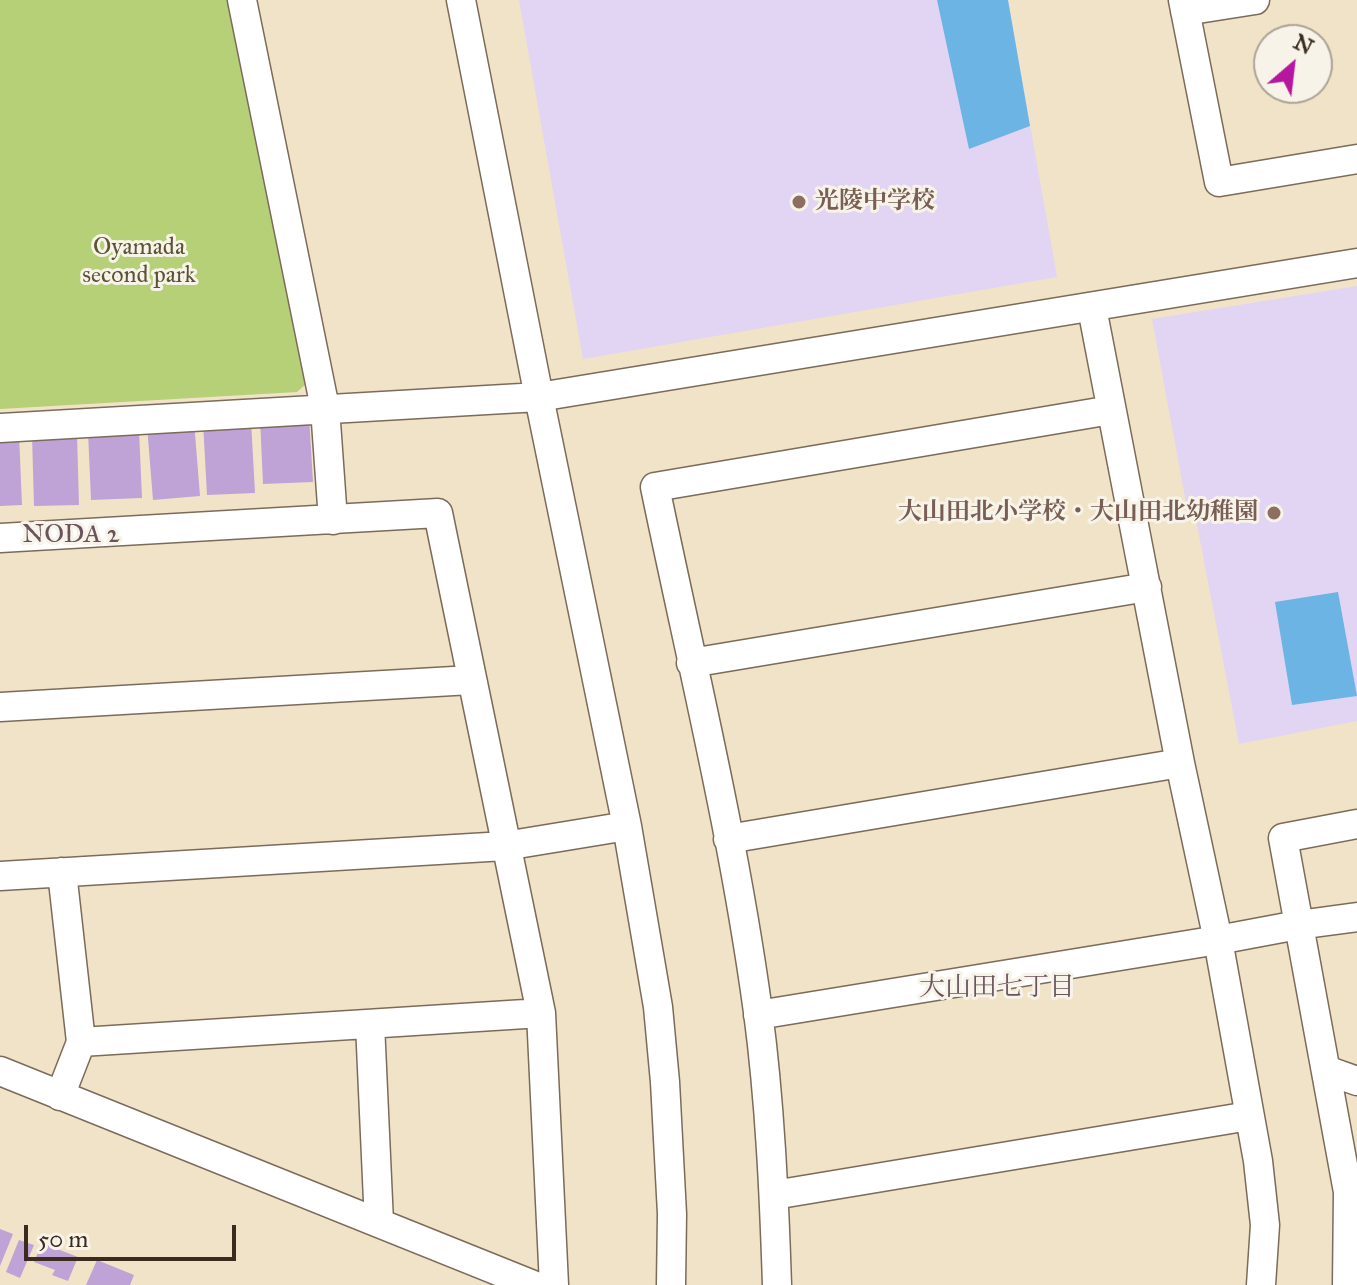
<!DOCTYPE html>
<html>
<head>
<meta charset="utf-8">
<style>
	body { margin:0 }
	#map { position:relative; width:1357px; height:1285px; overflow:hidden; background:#f1e3c8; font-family:"IM FELL Great Primer",serif }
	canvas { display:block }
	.north { position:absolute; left:1253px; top:24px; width:80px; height:80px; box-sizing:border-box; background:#f7f3e8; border:2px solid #aca397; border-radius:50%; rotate:28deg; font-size:22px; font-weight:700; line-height:32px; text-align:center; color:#3b2a1e }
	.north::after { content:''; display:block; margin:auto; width:28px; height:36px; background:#b5179e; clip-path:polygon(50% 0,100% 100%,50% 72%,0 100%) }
	.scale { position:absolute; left:24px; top:1225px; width:212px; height:36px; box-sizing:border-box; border:4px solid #3b2a1e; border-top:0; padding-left:10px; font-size:24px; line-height:28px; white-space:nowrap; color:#3b2a1e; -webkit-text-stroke:6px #f7f3e8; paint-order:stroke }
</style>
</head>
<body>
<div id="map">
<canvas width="1357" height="1285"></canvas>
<div class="north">N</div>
<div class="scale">50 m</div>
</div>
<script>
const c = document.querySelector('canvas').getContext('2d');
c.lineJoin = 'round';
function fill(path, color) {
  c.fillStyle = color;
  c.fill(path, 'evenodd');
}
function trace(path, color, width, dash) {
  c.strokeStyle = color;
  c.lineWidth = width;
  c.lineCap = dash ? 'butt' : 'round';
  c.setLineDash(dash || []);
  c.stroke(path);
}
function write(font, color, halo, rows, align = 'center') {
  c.font = font + ' "IM FELL Great Primer","Noto Serif JP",serif';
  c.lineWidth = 6;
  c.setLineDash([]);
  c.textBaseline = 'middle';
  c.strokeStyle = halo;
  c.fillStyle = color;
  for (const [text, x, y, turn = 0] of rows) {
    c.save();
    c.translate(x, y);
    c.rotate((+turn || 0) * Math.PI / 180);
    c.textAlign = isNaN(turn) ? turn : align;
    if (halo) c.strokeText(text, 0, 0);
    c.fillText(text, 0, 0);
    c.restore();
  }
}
fill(new Path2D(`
	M519 0H1008L1057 277 583 359Z
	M1357 286V721L1239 744 1196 519 1187 508 1152 319Z`), '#e2d4f3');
fill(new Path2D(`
	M0 0H230L306 384 297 392 0 409Z`), '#b5d076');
fill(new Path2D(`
	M937 0H1008L1030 126 969 149Z
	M1338 592 1357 696 1292 705 1275 602Z`), '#6cb4e4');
fill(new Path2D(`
	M309 416 313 482 263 484 260 418Z
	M251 420 255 493 207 495 203 422Z
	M194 421 200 496 153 500 147 426Z
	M139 430 142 498 91 500 88 432Z
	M19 434 22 505 0 506V435Z
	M77 434 79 505 34 506 32 435Z
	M0 1229 13 1234 0 1266Z
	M19 1240 34 1245 20 1278 6 1272Z
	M42 1243 78 1257 68 1281 52 1275 55 1270 34 1262Z
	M97 1260 134 1275 130 1285H86Z`), '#bfa2d6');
const minor = new Path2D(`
	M242 0 325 408 333 520
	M461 0 539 397 627 826 658 1007 665 1082 672 1214 671 1285
	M1183 0 1219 182 1357 159
	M1185 11 1255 0
	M1092 308 1180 763 1218 940 1258 1161 1265 1225 1261 1285
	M0 428 539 397 1357 263
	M0 538 438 513 541 1013 554 1285
	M691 663 1147 587
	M0 707 471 680
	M728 839 1180 763
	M0 876 505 846 627 826
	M758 1015 1218 940 1298 925 1357 917
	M370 1024 379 1223
	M81 1042 541 1013
	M1326 1070 1357 1081
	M0 1071 533 1285
	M60 1096 81 1042 62 872
	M774 1195 1249 1116
	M777 1285C774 1194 770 1102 758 1012 734 835 691 661 655 487L1111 410
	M1347 1285 1348 1192 1283 838 1357 824`);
trace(minor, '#7b6b5a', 31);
trace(minor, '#fff', 28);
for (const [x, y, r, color] of [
	[799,202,8,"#8d6e63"],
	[1274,513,8,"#8d6e63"]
]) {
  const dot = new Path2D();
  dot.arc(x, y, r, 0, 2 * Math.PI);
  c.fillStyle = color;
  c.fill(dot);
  trace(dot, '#f7f3e8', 3);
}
write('bold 24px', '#785e54', '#f7f3e8', [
	["光陵中学校",815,202],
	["大山田北小学校・大山田北幼稚園",1258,513,"right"]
], 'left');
write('24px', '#5a5434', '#f7f3e8', [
	["Oyamada",139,248],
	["second park",139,276]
]);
write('26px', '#69545e', '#f7f3e8', [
	["NODA 2",71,536],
	["大山田七丁目",997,989]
]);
</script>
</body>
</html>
